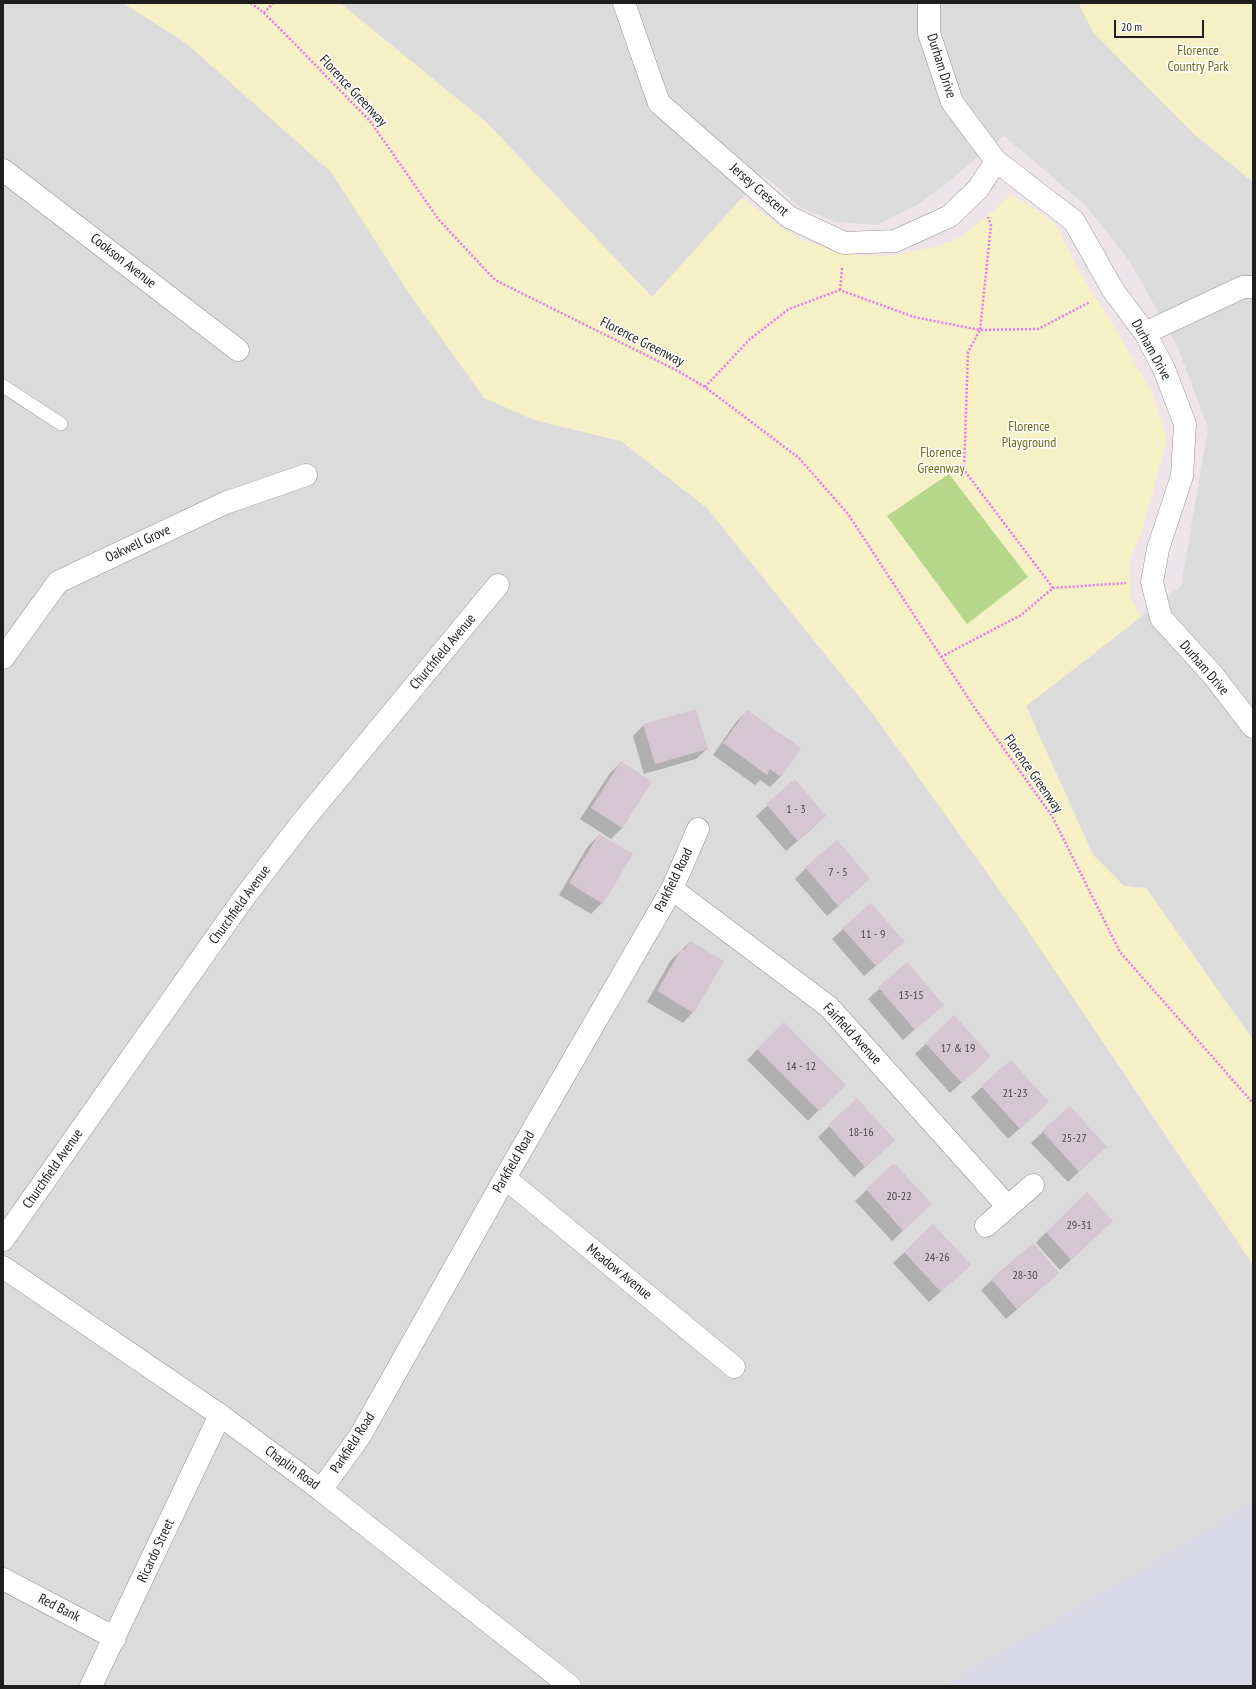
<!DOCTYPE html>
<html>
<head>
<meta charset="utf-8">
<style>
	body { margin:0 }
	#map { position:relative; width:1256px; height:1689px; overflow:hidden; background:#eee5ea; font-family:"PT Sans Narrow",sans-serif }
	canvas { display:block }
	.frame { position:absolute; inset:0; border:4px solid #1e1e1e; pointer-events:none }
	.scale { position:absolute; left:1114px; top:20px; width:90px; height:18px; box-sizing:border-box; border:2px solid #1e1e1e; border-top:0; padding-left:5px; font-size:12px; line-height:14px; white-space:nowrap; color:#1e1e1e; -webkit-text-stroke:3px #fff; paint-order:stroke }
</style>
</head>
<body>
<div id="map">
<canvas width="1256" height="1689"></canvas>
<div class="frame"></div>
<div class="scale">20 m</div>
</div>
<script>
const c = document.querySelector('canvas').getContext('2d');
c.lineJoin = 'round';
function fill(path, color) {
  c.fillStyle = color;
  c.fill(path, 'evenodd');
}
function trace(path, color, width, dash) {
  c.strokeStyle = color;
  c.lineWidth = width;
  c.lineCap = dash ? 'butt' : 'round';
  c.setLineDash(dash || []);
  c.stroke(path);
}
function write(font, color, halo, rows, align = 'center') {
  c.font = font + ' "PT Sans Narrow",sans-serif';
  c.lineWidth = 3;
  c.setLineDash([]);
  c.textBaseline = 'middle';
  c.strokeStyle = halo;
  c.fillStyle = color;
  for (const [text, x, y, turn = 0] of rows) {
    c.save();
    c.translate(x, y);
    c.rotate((+turn || 0) * Math.PI / 180);
    c.textAlign = isNaN(turn) ? turn : align;
    if (halo) c.strokeText(text, 0, 0);
    c.fillText(text, 0, 0);
    c.restore();
  }
}
fill(new Path2D(`
	M3 3H123L186 43 331 172 413 299 534 420 621 441 707 508 870 710 1016 913 1251 1261 1253 1265V1501L1197 1537 944 1686H3Z
	M340 3H1080V7L1094 33 1194 134 1253 182V1040L1146 888 1124 886 1093 855 1026 706 1181 586 1208 428 1178 348 1129 260 1084 204 1004 136 938 190 917 205 877 225 835 222 800 207 763 175 652 297 487 123Z`), '#dcdbdc');
fill(new Path2D(`
	M1253 1501V1686H944L1197 1537Z`), '#d8d8e7');
fill(new Path2D(`
	M123 3H340L487 123 652 297 742 198 785 230 809 243 857 255 889 256 934 247 959 238 997 208 1011 194 1055 223 1078 269 1117 331 1152 393 1167 439 1142 532 1130 559 1131 598 1141 617 1026 706 1093 855 1124 886 1146 888 1253 1040V1265L1016 913 870 710 707 508 621 441 534 420 484 398 413 299 331 172 186 43Z
	M1080 3H1253V182L1194 134 1094 33 1080 7Z`), '#f5f0c6');
fill(new Path2D(`
	M949 474 1028 577 967 624 887 516Z`), '#b6d78a');
fill(new Path2D(`
	M747 711 781 776 770 787 760 780 755 785 713 755 736 722Z
	M644 725 707 749 696 759 644 774 633 736Z
	M621 763 651 782 622 828 611 839 580 819 610 773Z
	M795 781 814 827 786 851 756 816Z
	M599 835 602 903 591 914 559 895 588 846Z
	M806 868 869 879 827 916 795 879Z
	M843 929 892 952 864 976 832 939Z
	M690 942 693 1012 683 1023 647 1002 671 960Z
	M907 964 931 1015 903 1040 868 999Z
	M954 1017 979 1067 950 1093 915 1054Z
	M784 1023 844 1085 808 1121 747 1060Z
	M982 1087 1037 1113 1008 1139 971 1097Z
	M857 1100 883 1151 854 1177 818 1137Z
	M1070 1107 1095 1157 1068 1182 1031 1143Z
	M894 1164 920 1215 892 1241 855 1201Z
	M933 1225 959 1275 929 1302 893 1263Z
	M1046 1232H1101L1060 1270 1036 1243Z
	M1058 1273 1006 1319 981 1290 992 1280Z`), '#0003');
fill(new Path2D(`
	M696 709 708 749 655 764 643 724Z
	M747 710 801 748 781 777 770 769 767 775 723 743Z
	M621 761 652 782 622 828 591 808Z
	M795 779 826 816 798 841 766 804Z
	M599 834 633 854 603 904 569 883Z
	M837 840 870 879 838 906 805 867Z
	M871 903 905 942 876 966 842 928Z
	M690 941 724 961 694 1013 657 991 682 948 685 950Z
	M907 962 944 1005 915 1030 878 987Z
	M954 1015 991 1056 962 1083 925 1043Z
	M784 1022 846 1085 819 1111 757 1049Z
	M1011 1060 1049 1102 1020 1129 981 1086Z
	M857 1098 895 1140 865 1167 828 1125Z
	M1070 1106 1107 1147 1079 1172 1042 1131Z
	M894 1163 932 1204 903 1231 866 1189Z
	M1087 1192 1113 1221 1071 1260 1046 1232Z
	M933 1224 971 1265 941 1292 904 1252Z
	M1033 1243 1059 1273 1017 1309 991 1279Z`), '#d5c6d1');
const service = new Path2D(`
	M3 386 61 424`);
const minor = new Path2D(`
	M624 3 659 103 789 217 844 243 895 241 950 216 978 189 996 161
	M929 3V33L952 102 996 161 1074 221 1113 290 1145 333 1164 369 1185 424 1182 476 1158 549 1152 582 1161 618 1213 675 1253 727
	M3 170 238 350
	M1145 333 1243 287H1253
	M3 658 58 582 225 503 306 475
	M672 889 829 1007 1008 1207
	M505 1178 734 1367
	M986 1226 1033 1185
	M3 1240 243 899 303 821 498 585
	M321 1490 360 1436 505 1178 672 889 698 829
	M3 1579 115 1638
	M91 1686 220 1415`);
const tertiary = new Path2D(`
	M3 1267 220 1415 321 1490 570 1686`);
trace(service, '#929292', 14);
trace(minor, '#929292', 23);
trace(tertiary, '#929292', 23);
trace(new Path2D(`
	M251 3 264 13 288 37 370 121 439 220 495 280 678 371 705 387 799 458 848 514 974 707 1052 816 1120 952 1253 1103
	M264 13 273 3
	M840 290 842 268
	M705 387 750 339 789 309 840 290 914 317 980 330 991 225 988 217
	M1053 588 964 470 968 352 980 330 1038 329 1090 302
	M941 657 1021 615 1053 588 1126 583`), '#e477ee', 2.5, [2, 2]);
trace(service, '#fff', 13);
trace(minor, '#fff', 22);
trace(tertiary, '#fff', 22);
write('12px', '#4c484b', null, [
	["1 - 3",796,810],
	["7 - 5",838,873],
	["11 - 9",873,935],
	["13-15",911,996],
	["17 & 19",958,1049],
	["14 - 12",801,1067],
	["21-23",1015,1094],
	["18-16",861,1133],
	["25-27",1074,1139],
	["20-22",899,1197],
	["29-31",1079,1226],
	["24-26",937,1258],
	["28-30",1025,1276]
]);
write('14px', '#746a15', '#fff', [
	["Florence",1198,51],
	["Country Park",1198,67],
	["Florence",1029,427],
	["Playground",1029,443],
	["Florence",941,453],
	["Greenway",941,469]
]);
write('14px', '#1e1e1e', '#fff', [
	["Durham Drive",941,66,72],
	["Florence Greenway",353,91,47],
	["Jersey Crescent",759,190,41],
	["Cookson Avenue",123,261,38],
	["Florence Greenway",642,342,27],
	["Durham Drive",1151,350,61],
	["Oakwell Grove",138,544,-25],
	["Churchfield Avenue",443,652,-50],
	["Durham Drive",1204,668,49],
	["Florence Greenway",1033,774,55],
	["Parkfield Road",674,880,-64],
	["Churchfield Avenue",240,905,-54],
	["Fairfield Avenue",852,1034,47],
	["Parkfield Road",514,1162,-60],
	["Churchfield Avenue",53,1169,-55],
	["Meadow Avenue",619,1272,39],
	["Parkfield Road",353,1443,-57],
	["Chaplin Road",292,1468,36],
	["Ricardo Street",156,1551,-65],
	["Red Bank",59,1608,27]
]);
</script>
</body>
</html>
